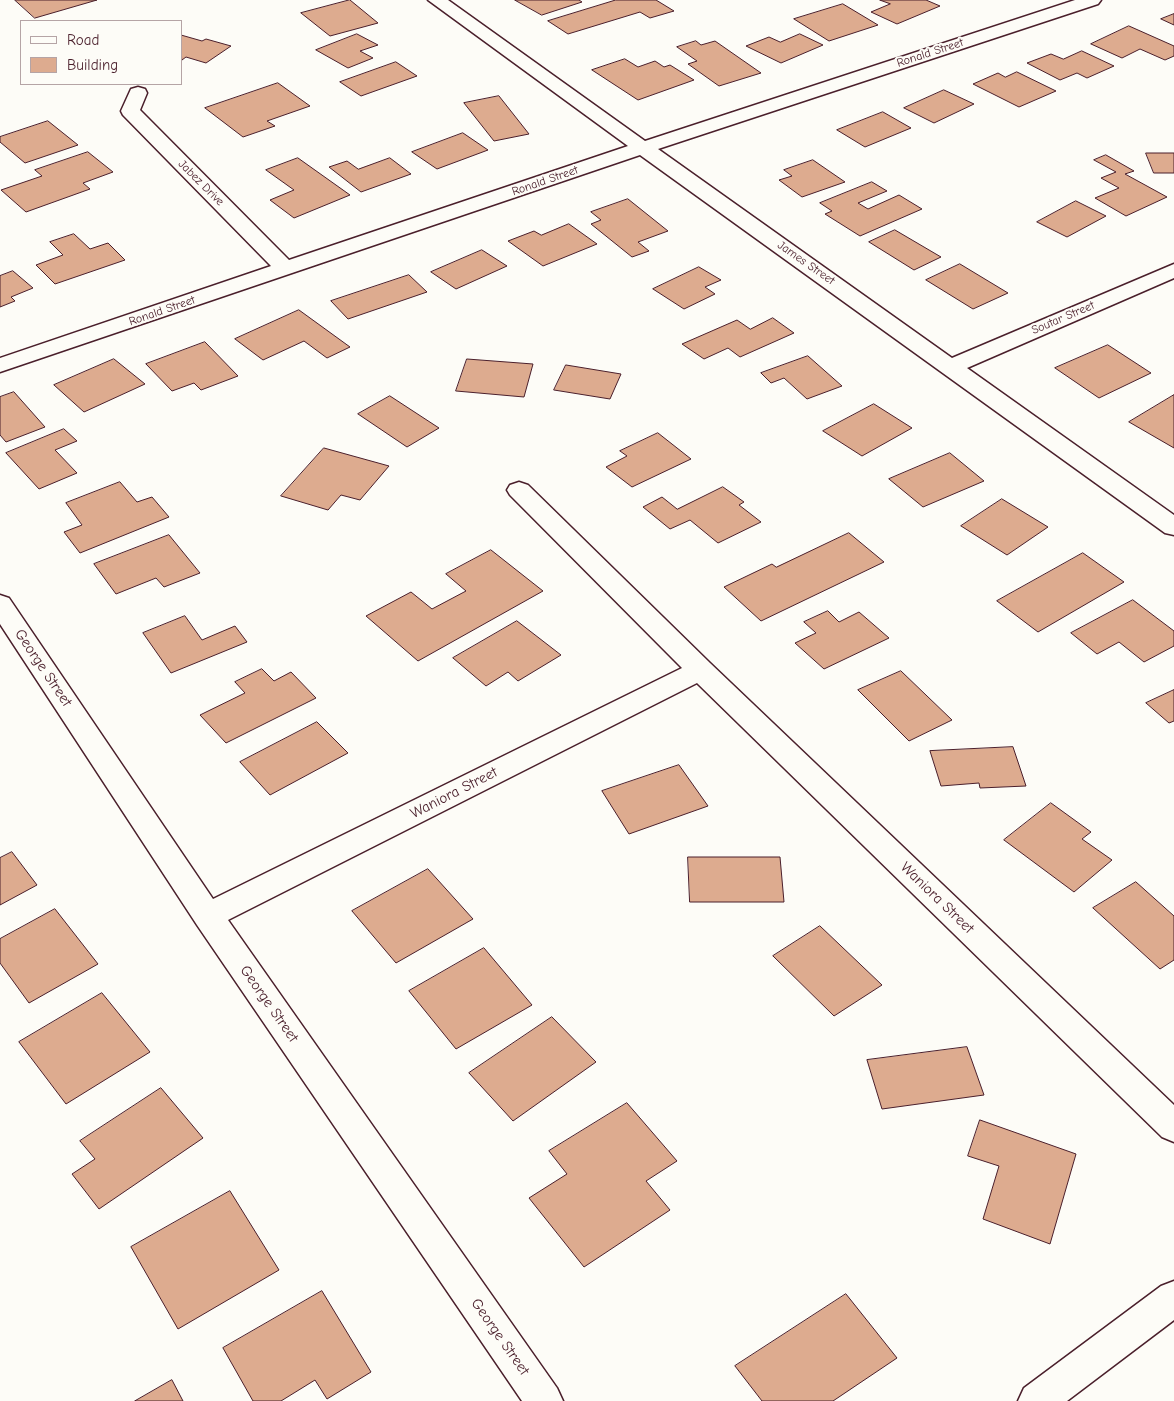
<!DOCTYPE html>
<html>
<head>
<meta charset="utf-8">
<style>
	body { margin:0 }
	#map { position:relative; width:1174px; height:1401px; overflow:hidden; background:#fdfcf7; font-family:"Comic Neue",sans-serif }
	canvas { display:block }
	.legend { position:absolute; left:20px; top:20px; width:162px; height:65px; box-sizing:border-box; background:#fdfcf7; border:1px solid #b5a4a5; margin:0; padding:6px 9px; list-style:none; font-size:15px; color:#4a1f2b }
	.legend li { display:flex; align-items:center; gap:10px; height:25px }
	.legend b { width:25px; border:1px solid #b5a4a5 }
</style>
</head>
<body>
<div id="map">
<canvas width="1174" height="1401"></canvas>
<ul class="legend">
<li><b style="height:6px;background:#fdfcf7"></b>Road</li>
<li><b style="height:14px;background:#ddab8f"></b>Building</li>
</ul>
</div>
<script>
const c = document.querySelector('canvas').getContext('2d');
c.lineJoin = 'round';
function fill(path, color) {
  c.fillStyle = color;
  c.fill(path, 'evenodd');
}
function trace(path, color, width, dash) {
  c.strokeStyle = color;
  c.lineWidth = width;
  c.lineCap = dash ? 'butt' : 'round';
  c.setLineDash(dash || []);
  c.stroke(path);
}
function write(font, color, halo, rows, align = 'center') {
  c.font = font + ' "Comic Neue",sans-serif';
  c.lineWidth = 4;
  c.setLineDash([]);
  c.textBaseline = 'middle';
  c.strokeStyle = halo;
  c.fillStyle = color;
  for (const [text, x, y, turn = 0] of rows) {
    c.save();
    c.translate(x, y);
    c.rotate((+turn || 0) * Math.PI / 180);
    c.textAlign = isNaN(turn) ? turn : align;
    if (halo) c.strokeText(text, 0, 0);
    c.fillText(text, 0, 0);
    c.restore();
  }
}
const building = new Path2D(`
	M15 0H97L35 18Z
	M350 0 378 23 330 36 301 13Z
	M515 0H579L582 2 542 15Z
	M616 0H656L674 11 650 18 640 12 568 34 548 21Z
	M880 0H926L940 6 897 24 871 12 890 4Z
	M843 4 878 25 829 41 794 19Z
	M1174 14V25L1161 19Z
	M1129 26 1174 46V56L1165 60 1140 49 1122 58 1091 44Z
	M357 34 378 45 360 51 373 58 348 68 316 50Z
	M800 34 823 45 781 63 746 46 769 37 780 42Z
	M181 35 202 41 206 39 231 46 206 63 186 57 182 60Z
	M696 41 701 45 715 41 761 73 719 86 688 64 697 61 677 47Z
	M1082 51 1114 66 1087 78 1077 73 1060 80 1027 63 1051 54 1063 59Z
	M625 59 638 67 655 61 664 67 670 65 694 80 638 100 592 70Z
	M396 62 417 76 361 96 340 82Z
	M1017 72 1056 91 1019 107 973 84 998 73 1005 77Z
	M278 83 310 106 267 121 275 126 243 137 205 108Z
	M944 90 974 104 934 123 904 108Z
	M499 96 529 134 494 141 464 103Z
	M883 112 911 128 865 147 837 130Z
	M48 121 78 145 25 163 0 142V137Z
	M463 133 488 150 437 169 412 152Z
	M88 152 113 172 83 183 90 189 26 212 1 190 42 176 35 170Z
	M1146 153H1174V173H1154Z
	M1106 155 1134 171 1125 174 1167 197 1126 216 1095 198 1119 188 1101 178 1116 172 1094 160Z
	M298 158 350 195 294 218 270 200 294 190 266 170Z
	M390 158 411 174 361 192 329 167 347 161 358 169Z
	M813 160 845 182 802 197 779 180 792 176 784 170Z
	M872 182 887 191 858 203 868 209 899 195 922 209 860 236 825 214 832 211 820 203Z
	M628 199 668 231 638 242 649 251 632 257 591 224 601 220 591 212Z
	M1076 201 1106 216 1067 237 1037 222Z
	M569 224 597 244 543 266 508 241 534 231 541 235Z
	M895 230 941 257 914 270 869 242Z
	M74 234 90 249 108 243 125 260 55 284 36 265 63 255 50 242Z
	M482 250 507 266 456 289 431 272Z
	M960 264 1008 293 973 309 926 280Z
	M699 267 721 280 705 287 715 294 684 309 653 289Z
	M13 271 33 288 11 297 15 301 0 307V276Z
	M409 275 427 292 348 319 331 301Z
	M299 310 350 347 327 358 304 341 263 360 235 339Z
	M773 318 794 333 740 357 728 348 704 359 682 344 737 320 750 329Z
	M205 342 238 376 201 390 194 383 172 391 146 364Z
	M1108 345 1151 373 1099 398 1055 368Z
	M808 356 842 386 807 399 784 378 771 383 761 373Z
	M114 359 145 384 84 412 54 385Z
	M467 359 533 364 524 397 456 391Z
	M566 365 621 374 610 399 554 390Z
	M14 392 45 427 6 442 0 435V397Z
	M1174 395V448L1129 422Z
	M390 396 439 428 407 447 358 414Z
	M874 404 912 428 862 456 823 431Z
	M64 429 77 441 55 450 77 473 39 489 6 453Z
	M658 433 691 459 632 487 606 467 627 456 620 451Z
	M324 448 389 466 360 500 341 495 328 510 281 496Z
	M950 453 984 481 923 507 889 479Z
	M120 482 137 502 152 497 169 517 80 553 64 532 82 525 66 503Z
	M723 487 744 502 739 505 761 522 718 543 690 520 670 529 643 507 662 497 677 509Z
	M1002 499 1048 527 1007 555 961 526Z
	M849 533 884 562 761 621 724 587 772 564 776 567Z
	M169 535 200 573 164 587 156 578 116 594 94 564Z
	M491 550 543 591 418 661 366 616 411 592 432 609 466 591 446 574Z
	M1083 553 1124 582 1038 632 997 601Z
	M1133 600 1174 631V646L1144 662 1119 642 1097 654 1071 633Z
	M828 611 839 622 859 612 889 638 824 669 795 643 816 633 804 622Z
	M185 616 202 640 235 626 247 642 171 673 143 633Z
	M517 621 561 655 518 681 508 672 486 686 453 658Z
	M262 669 274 681 291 672 316 698 226 743 200 715 245 693 235 682Z
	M901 671 952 720 909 741 858 690Z
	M1174 690V721L1169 723 1146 703Z
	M317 722 348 753 270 795 240 762Z
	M1013 747 1026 786 980 788 979 783 941 786 930 751Z
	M679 765 708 806 629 834 602 791Z
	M1051 803 1091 832 1082 839 1112 860 1074 892 1004 840Z
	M12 852 37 885 0 905V858Z
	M688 857H780L784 902H690Z
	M428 869 473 919 396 963 352 911Z
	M1136 882 1174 916V960L1160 969 1093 908Z
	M55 909 98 964 29 1003 0 963V939Z
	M820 926 882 985 834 1016 773 956Z
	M484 948 532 1005 456 1049 409 991Z
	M102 993 150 1052 66 1104 19 1042Z
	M552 1017 596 1062 513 1121 469 1073Z
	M967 1047 984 1095 882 1109 867 1060Z
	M161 1088 203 1138 99 1209 72 1174 95 1159 80 1141Z
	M627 1103 677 1161 646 1181 670 1210 584 1267 529 1198 567 1174 549 1151Z
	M980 1120 1076 1154 1050 1244 983 1219 999 1166 968 1156Z
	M230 1191 279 1270 178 1329 131 1247Z
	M322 1291 371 1372 327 1399 315 1380 281 1401H253L223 1348Z
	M846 1294 897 1358 833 1401H762L735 1366Z
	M172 1380 183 1401H135Z`);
fill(building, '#ddab8f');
trace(building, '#4a1f2b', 1);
const minor = new Path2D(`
	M428 0H448L645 141 1075 0H1101L1098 4 658 149 952 358 1174 264V278L967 368 1174 515V535L1165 533 640 155 0 372V358L271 266 123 115 121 111 131 89 138 87 145 89 147 93 140 110 289 260 628 146Z
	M519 482 528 485 710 663 1174 1105V1142L1162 1137 697 683 228 920 557 1388 563 1401H522L197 925 0 624V595L9 598 213 899 682 668 510 495 507 490 510 485Z
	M1174 1281V1320L1067 1401H1018L1024 1388 1161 1286Z`);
trace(minor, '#4a1f2b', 3);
fill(minor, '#fdfcf7');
write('12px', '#4a1f2b', '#fdfcf7', [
	["Ronald Street",930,53,-18],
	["Ronald Street",545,181,-19],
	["Jabez Drive",201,183,45],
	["James Street",806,263,35],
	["Ronald Street",162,311,-19],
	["Soutar Street",1063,318,-23]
]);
write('15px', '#4a1f2b', '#fdfcf7', [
	["George Street",43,668,56],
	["Waniora Street",454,793,-27],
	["Waniora Street",937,898,44],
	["George Street",269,1004,55],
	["George Street",500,1337,55]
]);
</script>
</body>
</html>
